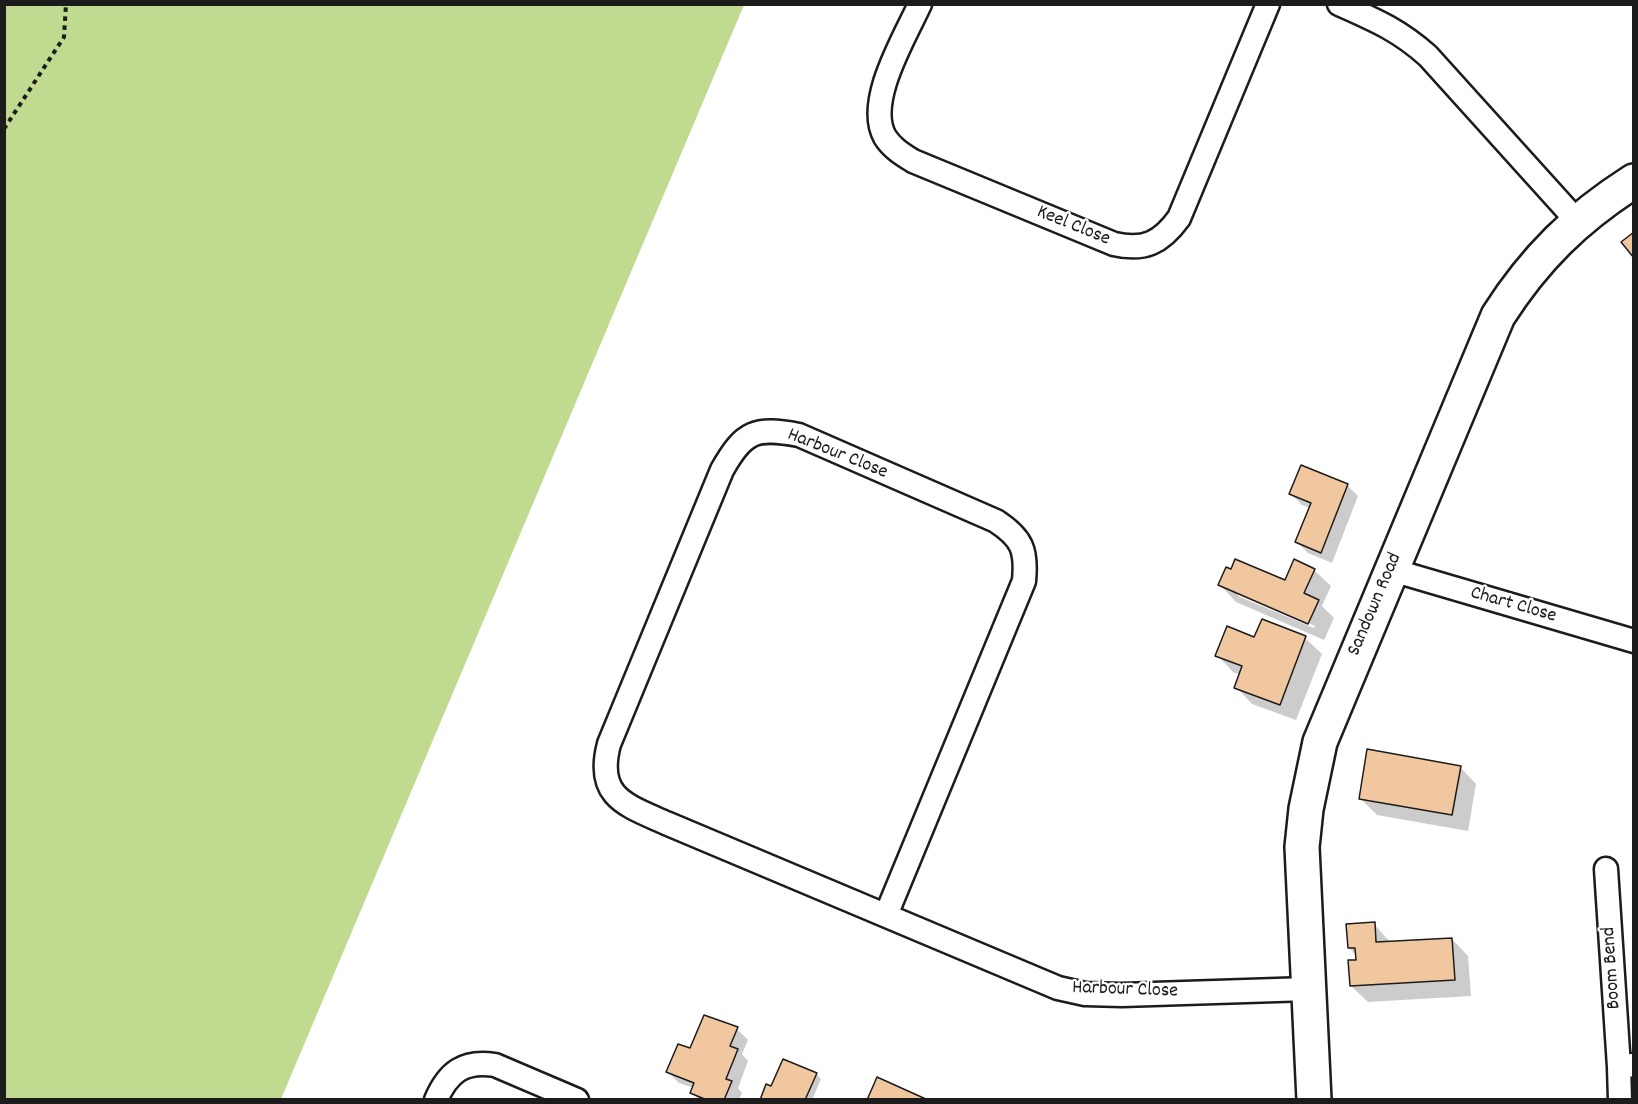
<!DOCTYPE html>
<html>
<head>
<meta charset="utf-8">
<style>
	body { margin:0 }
	#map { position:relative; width:1638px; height:1104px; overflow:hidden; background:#fff; font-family:Dekko,sans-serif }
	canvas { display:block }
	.frame { position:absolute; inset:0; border:6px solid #1c1c1c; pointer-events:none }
</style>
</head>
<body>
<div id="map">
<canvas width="1638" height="1104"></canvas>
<div class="frame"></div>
</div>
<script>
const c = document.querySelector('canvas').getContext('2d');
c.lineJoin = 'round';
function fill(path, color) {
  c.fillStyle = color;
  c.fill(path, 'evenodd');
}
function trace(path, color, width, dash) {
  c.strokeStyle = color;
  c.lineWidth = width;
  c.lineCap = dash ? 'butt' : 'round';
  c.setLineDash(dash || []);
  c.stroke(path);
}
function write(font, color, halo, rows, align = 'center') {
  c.font = font + ' Dekko,sans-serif';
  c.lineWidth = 4.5;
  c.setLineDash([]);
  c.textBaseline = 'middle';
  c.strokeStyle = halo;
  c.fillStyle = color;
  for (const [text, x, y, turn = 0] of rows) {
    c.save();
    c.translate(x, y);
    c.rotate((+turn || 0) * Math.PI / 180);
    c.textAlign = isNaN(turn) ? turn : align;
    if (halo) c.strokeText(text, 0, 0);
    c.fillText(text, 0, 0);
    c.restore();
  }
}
fill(new Path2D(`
	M5 4 744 5 281 1099H5Z`), '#c0da90');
fill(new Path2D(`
	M1301 467 1347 485 1358 496 1332 563 1308 553 1297 542 1310 508 1302 505 1291 494Z
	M1314 570 1331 586 1322 606 1334 618 1324 640 1236 602 1220 585 1286 582ZM1238 592 1315 626 1314 628 1238 596Z
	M1305 638 1322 654 1296 720 1252 704 1236 687 1241 675 1233 672 1217 655 1255 639Z
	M1460 767 1476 784 1468 831 1377 815 1360 798Z
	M1374 924 1391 943 1452 939 1468 956 1471 996 1368 1002 1351 986 1357 956 1349 948Z
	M737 1029 748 1040 742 1054 748 1061 738 1088 742 1093 739 1100H699L692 1092 694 1088 679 1083 668 1072 691 1050Z
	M816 1074 821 1079 812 1100H761L772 1088Z`), '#0003');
const building = new Path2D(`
	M1634 232V258L1621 242Z
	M1301 465 1348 484 1321 553 1295 542 1311 503 1289 494Z
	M1235 559 1285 580 1294 559 1315 569 1304 593 1319 600 1308 624 1218 585 1226 567 1231 569Z
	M1262 619 1306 636 1280 705 1234 688 1242 666 1215 656 1227 626 1254 637Z
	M1367 749 1461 766 1452 815 1359 799Z
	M1375 922 1376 942 1452 938 1455 980 1350 986 1348 960H1356L1355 948H1348L1346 924Z
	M704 1015 738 1027 730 1046 738 1049 726 1079 732 1081 724 1100H707L690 1093 694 1083 666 1072 678 1044 690 1048Z
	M783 1059 817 1073 805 1100H760L766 1084 771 1086Z
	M877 1077 928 1100H867Z`);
fill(building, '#f1c7a0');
trace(building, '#1c1c1c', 1.5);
const street = new Path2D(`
	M920 4C905 37 865 102 885 137 892 148 902 154 913 161L1114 244C1144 251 1161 243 1179 218L1268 4
	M1339 4C1375 20 1399 30 1428 56L1577 221
	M1392 570 1634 641
	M1606 869 1619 1067
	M886 915 1024 581C1027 550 1022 538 996 521L799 435C755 427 744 431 722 470L609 744C595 797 626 805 666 823L1058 988 1085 994 1122 995 1308 989
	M436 1100C448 1072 464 1060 495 1065L577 1100
	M1620 1100 1619 1067 1633 1065`);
const secondary = new Path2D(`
	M1314 1100 1302 847 1306 809 1320 742 1498 316C1535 258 1576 218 1634 181`);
trace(street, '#1c1c1c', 27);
trace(secondary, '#1c1c1c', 38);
trace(new Path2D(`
	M4 129 64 37 66 4`), '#1c1c1c', 4, [4.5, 4.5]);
trace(street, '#fff', 22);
trace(secondary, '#fff', 33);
write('20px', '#1c1c1c', '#fff', [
	["Keel Close",1073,227,22],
	["Harbour Close",837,455,22],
	["Sandown Road",1376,605,-67],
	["Chart Close",1513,606,16],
	["Boom Bend",1613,968,-94],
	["Harbour Close",1125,991,2]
]);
</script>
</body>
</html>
